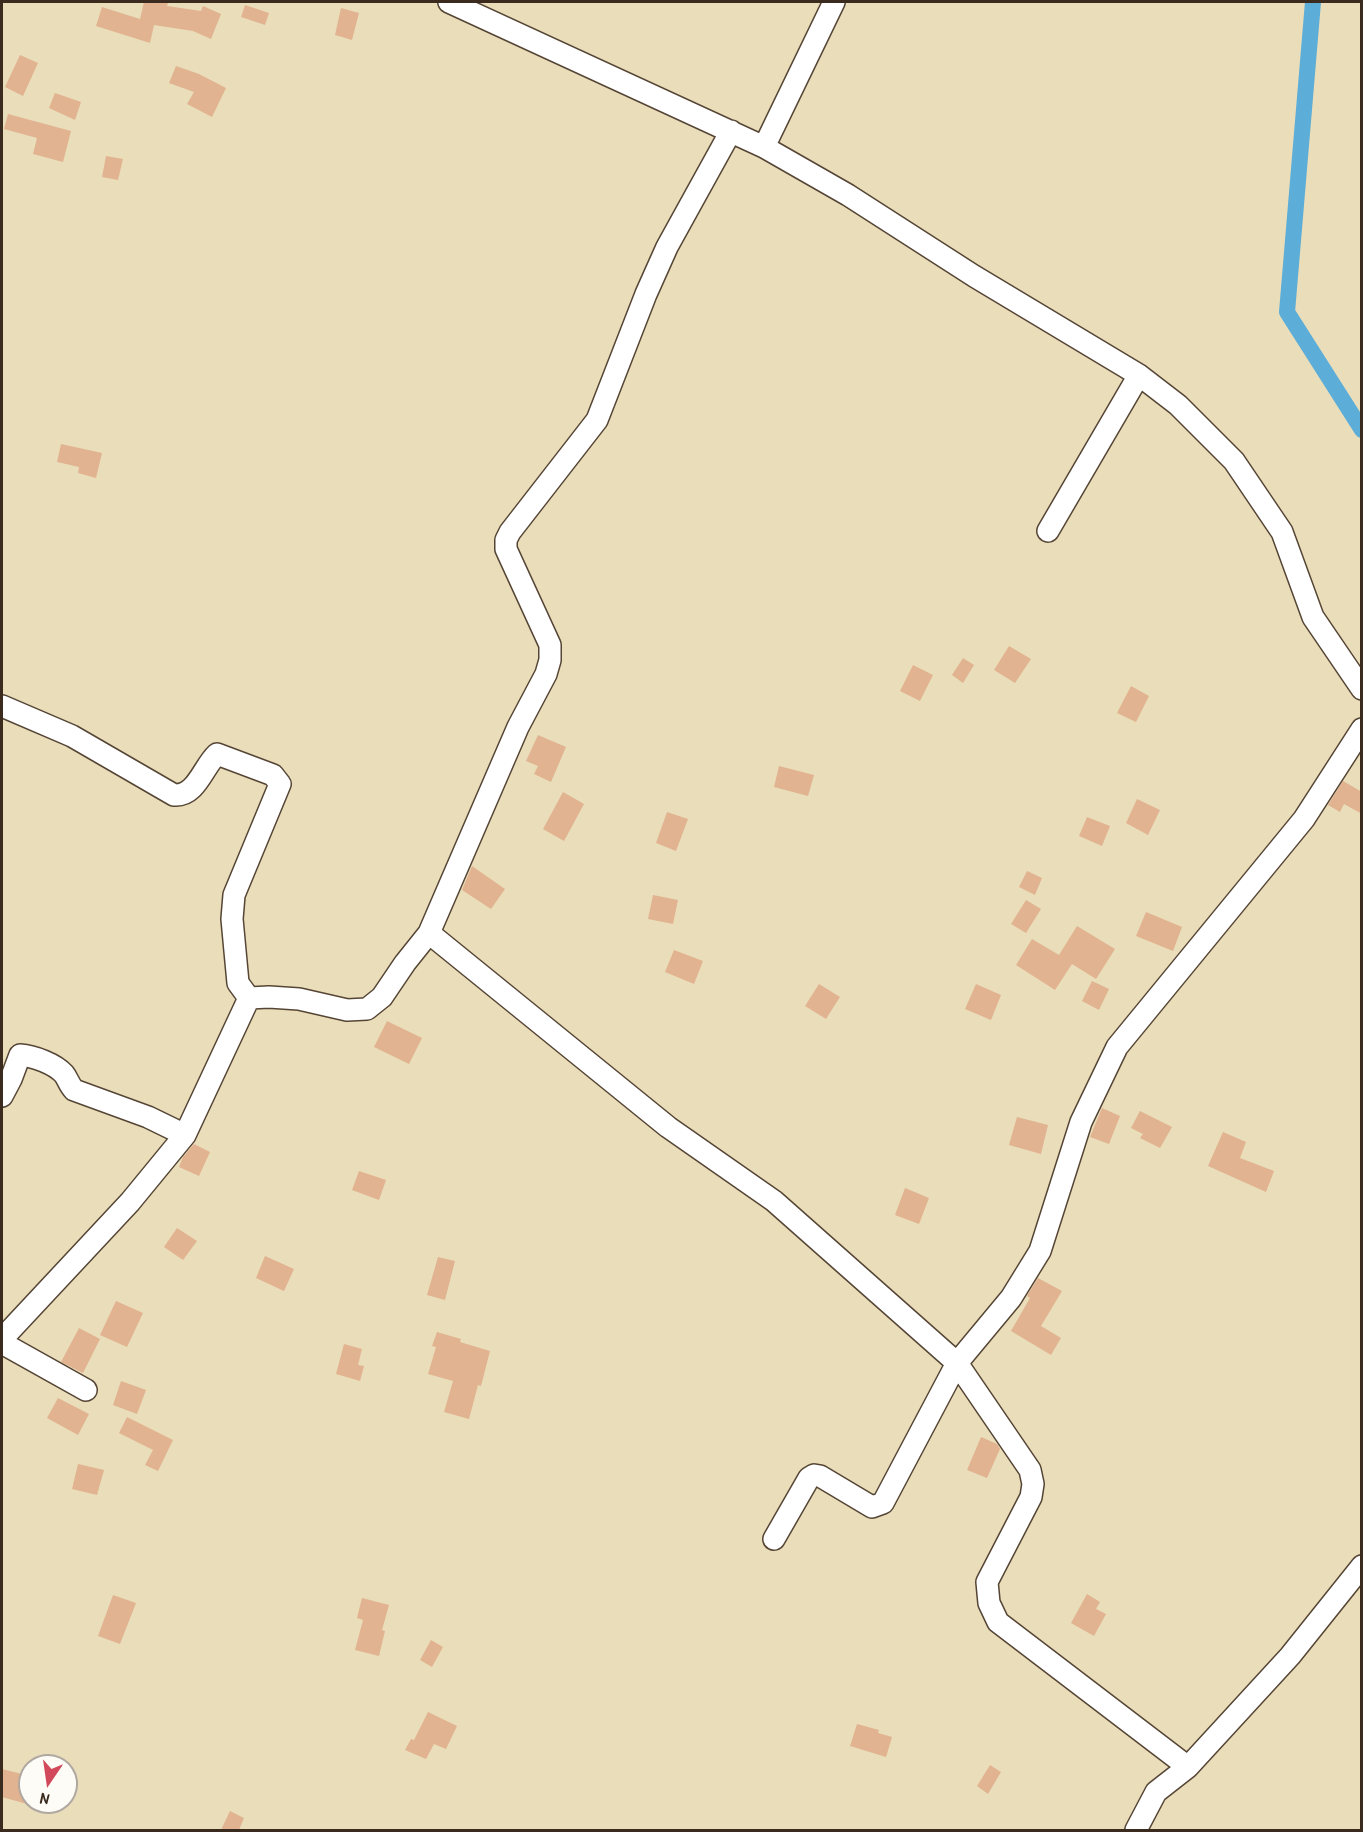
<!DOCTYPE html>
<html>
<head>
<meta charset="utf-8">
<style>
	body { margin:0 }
	#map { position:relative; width:1363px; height:1832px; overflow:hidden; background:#eaddba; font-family:"Patrick Hand",sans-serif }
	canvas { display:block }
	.frame { position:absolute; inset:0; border:3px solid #3b2a1e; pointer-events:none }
	.north { position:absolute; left:18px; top:1754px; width:60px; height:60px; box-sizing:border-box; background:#fdfcf7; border:2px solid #afa8a0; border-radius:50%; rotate:193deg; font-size:16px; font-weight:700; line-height:24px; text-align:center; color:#3b2a1e }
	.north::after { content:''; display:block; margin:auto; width:21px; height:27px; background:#d1495b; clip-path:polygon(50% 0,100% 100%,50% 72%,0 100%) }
</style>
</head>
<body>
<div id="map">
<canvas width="1363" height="1832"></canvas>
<div class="frame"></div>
<div class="north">N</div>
</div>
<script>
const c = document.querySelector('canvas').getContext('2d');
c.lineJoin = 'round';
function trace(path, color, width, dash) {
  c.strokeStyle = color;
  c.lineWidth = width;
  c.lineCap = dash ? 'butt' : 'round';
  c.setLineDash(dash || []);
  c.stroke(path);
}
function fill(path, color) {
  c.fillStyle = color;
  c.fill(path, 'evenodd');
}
trace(new Path2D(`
	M1313 2 1287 312 1362 430`), '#5cadd7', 16);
fill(new Path2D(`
	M144 2H159L168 3 167 6 201 11 203 6 221 14 211 39 193 31 154 25 150 43 96 26 102 7 140 19Z
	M245 5 269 13 265 25 241 17Z
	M341 8 359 13 352 40 335 35Z
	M20 55 38 63 23 96 5 87Z
	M176 66 199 74 226 88 212 117 187 104 194 92 169 83Z
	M55 93 81 102 75 120 49 108Z
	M8 114 71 131 63 162 33 154 37 138 4 129Z
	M106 156 123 159 118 180 102 177Z
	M61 444 102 453 96 478 78 473 79 467 57 462Z
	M1009 646 1031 659 1015 683 994 670Z
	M963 658 974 665 963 683 952 675Z
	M913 665 933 675 920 701 900 691Z
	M1131 686 1149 696 1136 722 1117 713Z
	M538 735 566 747 551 782 534 774 538 766 526 761Z
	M779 766 814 775 808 796 774 787Z
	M1343 781 1362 792V814L1344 804 1340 812 1328 805Z
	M563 792 584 804 564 841 543 829Z
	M1137 799 1160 810 1148 835 1126 823Z
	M667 812 688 819 676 851 656 843Z
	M1087 817 1110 826 1102 846 1079 836Z
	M472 866 505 889 491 909 462 890Z
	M1027 871 1042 878 1035 895 1019 887Z
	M653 895 678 900 673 924 648 919Z
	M1026 900 1041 909 1026 933 1011 924Z
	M1146 912 1182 927 1173 951 1136 936Z
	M1077 926 1115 949 1096 979 1072 964 1055 990 1016 965 1032 939 1059 955Z
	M674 950 703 961 694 984 665 972Z
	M1092 981 1109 989 1099 1010 1082 1001Z
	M819 984 840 997 826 1019 805 1006Z
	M976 984 1001 995 991 1020 965 1009Z
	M387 1021 422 1038 409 1064 374 1047Z
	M1102 1108 1120 1116 1109 1144 1090 1137Z
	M1140 1111 1172 1127 1160 1148 1140 1138 1143 1134 1131 1128Z
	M1017 1117 1048 1125 1041 1154 1009 1145Z
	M1223 1132 1246 1142 1240 1158 1274 1171 1266 1192 1208 1166Z
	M194 1144 210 1152 199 1176 179 1167 183 1157Z
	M359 1171 386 1180 379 1200 352 1190Z
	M905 1188 929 1198 919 1224 895 1215Z
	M177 1228 197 1241 183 1260 164 1247Z
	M265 1256 294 1269 284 1291 256 1278Z
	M438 1257 455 1261 445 1300 427 1295Z
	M1038 1278 1062 1291 1041 1326 1061 1338 1051 1355 1011 1331 1030 1298 1027 1296Z
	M116 1301 143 1313 127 1347 100 1335Z
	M79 1328 100 1339 83 1373 61 1362Z
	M437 1332 461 1339 460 1342 490 1351 481 1386 478 1385 469 1419 444 1412 453 1381 428 1374 436 1347 432 1346Z
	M344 1344 362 1349 358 1365 364 1366 360 1381 336 1374Z
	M121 1381 146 1390 137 1414 113 1405Z
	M58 1398 89 1414 78 1435 47 1418Z
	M127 1417 173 1440 158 1471 145 1465 153 1450 119 1433Z
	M981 1437 997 1444 1000 1449 987 1478 967 1470Z
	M78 1464 104 1470 97 1495 72 1489Z
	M1087 1594 1100 1602 1096 1609 1106 1614 1094 1636 1071 1623Z
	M113 1595 136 1603 120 1644 98 1636Z
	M362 1598 389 1605 382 1630 385 1631 379 1656 355 1650 363 1620 357 1618Z
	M431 1640 443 1647 432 1667 420 1660Z
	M428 1712 457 1726 446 1749 434 1744 426 1759 405 1750 411 1739 414 1740Z
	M857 1724 879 1730 878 1733 892 1737 886 1757 850 1746Z
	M990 1765 1001 1772 988 1794 977 1786Z
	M2 1769 30 1776V1792L27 1804 2 1797Z
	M230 1811 244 1818 239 1830H221Z`), '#e1b390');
const minor = new Path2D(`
	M449 2 764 147 848 195 974 276 1139 375 1178 405 1234 461 1282 532 1313 617 1362 689
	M764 147 834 2
	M1048 531 1139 375
	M2 706 72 736 174 795C196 797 203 767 217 754L273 775 280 784 234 895 232 919 238 983 249 998 185 1135 130 1202 2 1339
	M429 933 668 1127 774 1201 957 1363 883 1503 872 1507 820 1476 814 1475 809 1478 774 1539
	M249 998 269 997 299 999 347 1010 367 1009 382 997 405 963 429 933 518 727 546 674 550 660V645L506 549V540L510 532 597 420 646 294 667 247 731 131
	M2 1096 11 1079 20 1055C34 1056 55 1064 64 1074 68 1079 69 1085 74 1090L148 1117 185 1135
	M2 1343 86 1390
	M1188 1767 998 1622 989 1603 987 1582 1031 1497 1033 1484 1030 1470 957 1363 1011 1298 1040 1251 1081 1122 1117 1047 1304 819 1362 729
	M1136 1830 1156 1792 1188 1767 1290 1656 1362 1566`);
trace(minor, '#554535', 24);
trace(minor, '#fff', 21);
</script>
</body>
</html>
